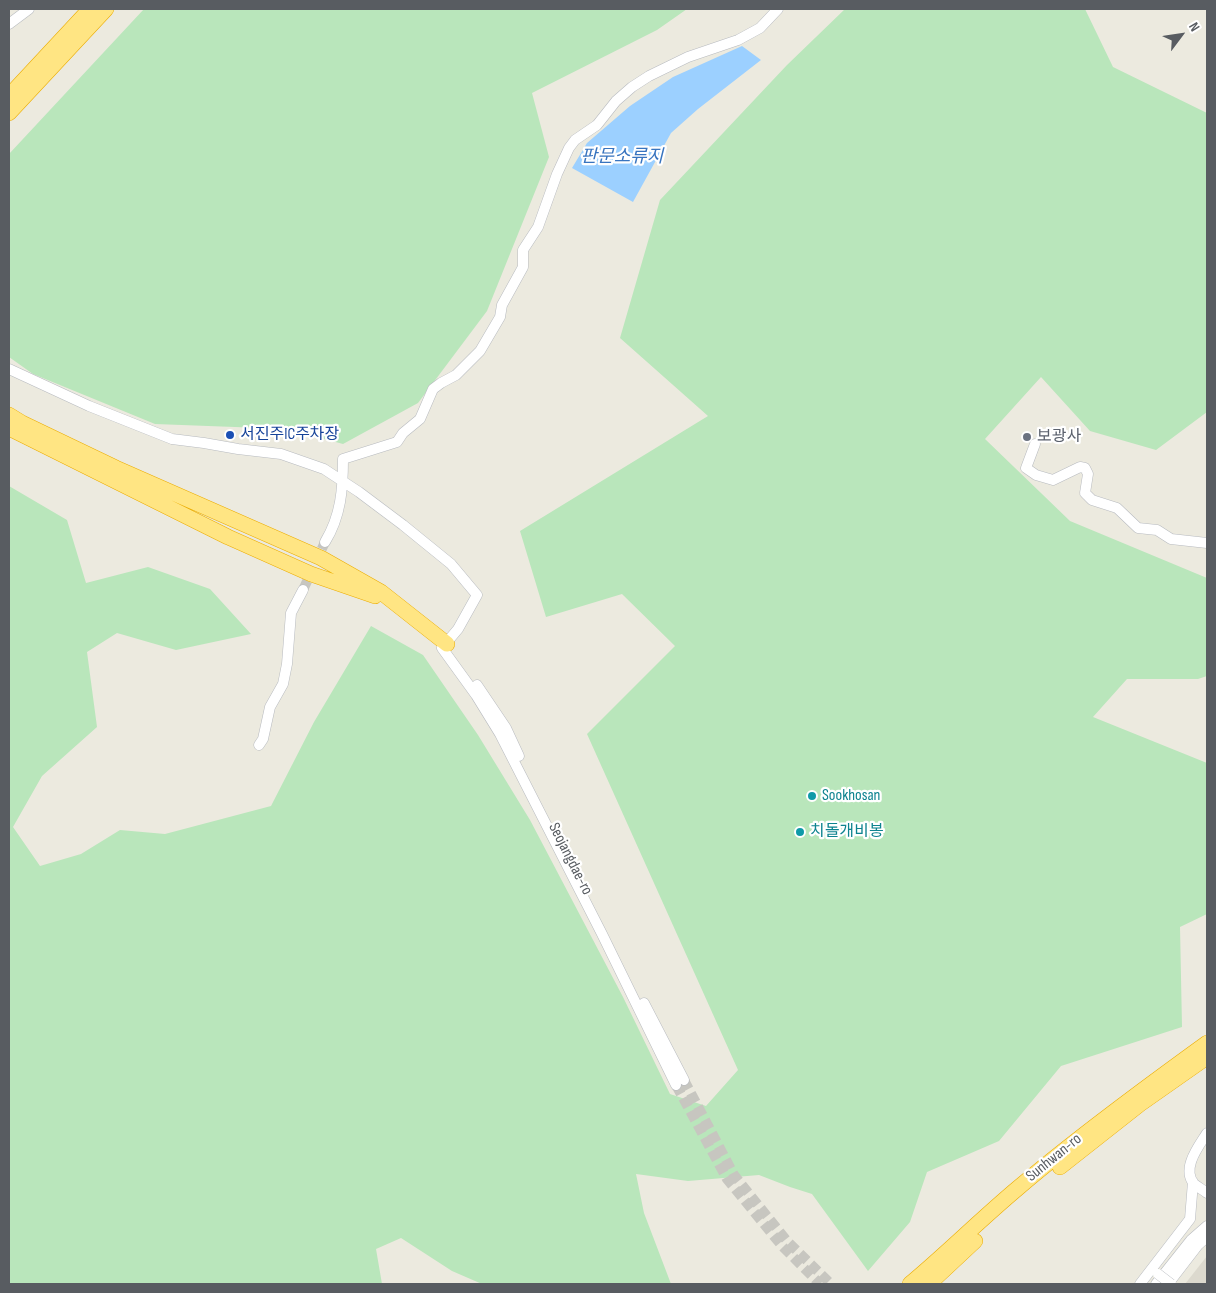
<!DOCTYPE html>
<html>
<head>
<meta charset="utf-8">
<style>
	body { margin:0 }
	#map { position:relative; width:1216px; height:1293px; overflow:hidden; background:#eceadf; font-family:"Sofia Sans Condensed",sans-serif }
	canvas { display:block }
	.frame { position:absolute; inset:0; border:10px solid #585c61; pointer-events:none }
	.north { position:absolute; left:1156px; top:10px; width:50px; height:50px; -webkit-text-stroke:4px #fff; paint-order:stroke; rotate:59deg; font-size:14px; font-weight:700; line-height:20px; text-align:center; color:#585c61 }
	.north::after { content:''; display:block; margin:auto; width:18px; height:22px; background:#585c61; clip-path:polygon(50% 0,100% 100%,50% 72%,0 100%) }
</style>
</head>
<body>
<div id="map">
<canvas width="1216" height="1293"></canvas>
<div class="frame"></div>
<div class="north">N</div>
</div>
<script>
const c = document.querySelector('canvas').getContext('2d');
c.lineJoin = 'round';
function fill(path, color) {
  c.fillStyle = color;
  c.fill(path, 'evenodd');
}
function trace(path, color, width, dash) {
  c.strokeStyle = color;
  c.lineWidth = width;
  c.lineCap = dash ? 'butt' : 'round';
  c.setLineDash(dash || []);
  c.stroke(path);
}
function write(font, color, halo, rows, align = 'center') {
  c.font = font + ' "Sofia Sans Condensed","Noto Sans KR",sans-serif';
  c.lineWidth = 4.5;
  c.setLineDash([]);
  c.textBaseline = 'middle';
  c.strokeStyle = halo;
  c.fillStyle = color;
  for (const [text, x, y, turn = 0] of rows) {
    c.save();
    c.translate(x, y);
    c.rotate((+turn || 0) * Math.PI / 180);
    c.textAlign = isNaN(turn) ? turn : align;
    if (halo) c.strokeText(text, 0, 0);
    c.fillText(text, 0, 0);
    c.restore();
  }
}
fill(new Path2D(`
	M1207 1256V1284H1185Z`), '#dcd9ce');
fill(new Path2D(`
	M144 9H687L657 30 532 93 549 157 487 311 418 403 343 444 288 429 155 424 33 374 9 357V154Z
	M845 9H1085L1113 67 1207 113V412L1156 450 1090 431 1041 377 985 439 1070 521 1207 578V676L1198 679H1127L1093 717 1207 763V914L1180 927 1182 1027 1061 1066 999 1141 927 1172 910 1222 868 1271 812 1194 790 1187 759 1175 688 1181 636 1174 644 1213 671 1284H482L452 1271 401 1238 376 1249 382 1284H9V486L67 520 86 583 148 567 210 589 251 634 176 650 117 633 87 652 97 727 42 776 13 827 40 866 81 854 120 830 165 834 271 806 314 722 371 626 423 655 478 735 530 820 623 997 670 1094 706 1106 738 1070 587 734 675 646 622 594 546 617 520 531 708 416 620 338 660 200 787 65Z`), '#b9e6bb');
fill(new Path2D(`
	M742 46 761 60 698 109 671 133 633 202 572 168 587 143 630 106 673 77Z`), '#9cd0ff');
trace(new Path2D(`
	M303 590 325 542
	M684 1080 734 1175 787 1241 831 1284
	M676 1085 727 1179 782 1246 820 1284`), '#c7c6c0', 10, [10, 5]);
const minor = new Path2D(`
	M9 24 29 9
	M9 369 89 406 172 439 204 443 238 449 281 454 324 469 359 492 403 525 451 564 477 595 458 629 442 648 476 695 500 734 602 934 676 1085
	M1035 444 1026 468 1036 475 1053 480 1080 467 1085 468 1088 474 1085 493 1092 500 1117 508 1138 528 1157 530 1171 539 1207 543
	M325 542C341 516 343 489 343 459L397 442 403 433 420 419 433 389 441 383 456 375 480 351 500 317 502 305 523 267V250L538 227 557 174 569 148 575 140 597 125 616 101 632 87 649 76 688 57 738 40 760 28 778 9
	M477 685 506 728 519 756
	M259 745 263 739 270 707 283 684 287 664 291 613 303 590
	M644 1003 684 1080
	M1207 1133C1199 1146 1181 1168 1194 1184 1198 1187 1203 1190 1207 1193
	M1140 1284 1190 1219 1193 1182
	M1156 1284 1191 1240 1207 1226
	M1168 1284 1198 1245 1207 1237`);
const highway = new Path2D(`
	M9 96 90 9
	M9 113 106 9
	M9 415 22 423 116 468 321 558 381 592 447 644
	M9 428 228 537 311 574 375 596
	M1060 1167 1140 1104 1207 1057
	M910 1284C947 1253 981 1219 1018 1188 1078 1137 1142 1090 1207 1043
	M929 1284 975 1241`);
trace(minor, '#b7babf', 11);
trace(highway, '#ebac00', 16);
trace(minor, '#fff', 10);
trace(highway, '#ffe583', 15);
const minorBridge = new Path2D(`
	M1158 1274 1171 1284`);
trace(minorBridge, '#b7babf', 11, []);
trace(minorBridge, '#fff', 10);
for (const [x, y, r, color] of [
	[230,435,5,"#1a4fb4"],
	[1027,437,5,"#6b7280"],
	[812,796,5,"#0f9aa8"],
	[800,832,5,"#0f9aa8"]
]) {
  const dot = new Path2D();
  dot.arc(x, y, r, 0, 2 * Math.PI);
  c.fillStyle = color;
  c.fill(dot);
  trace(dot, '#fff', 2);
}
write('16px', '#164399', '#fff', [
	["서진주IC주차장",240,435]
], 'left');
write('16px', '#5b616d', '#fff', [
	["보광사",1037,437]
], 'left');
write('16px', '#0d838f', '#fff', [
	["Sookhosan",822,796],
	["치돌개비봉",810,832]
], 'left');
write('16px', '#585c61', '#fff', [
	["Seojangdae-ro",570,859,63],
	["Sunhwan-ro",1054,1158,-39]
]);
write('italic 18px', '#3874bf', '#fff', [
	["판문소류지",622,157]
]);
</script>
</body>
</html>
